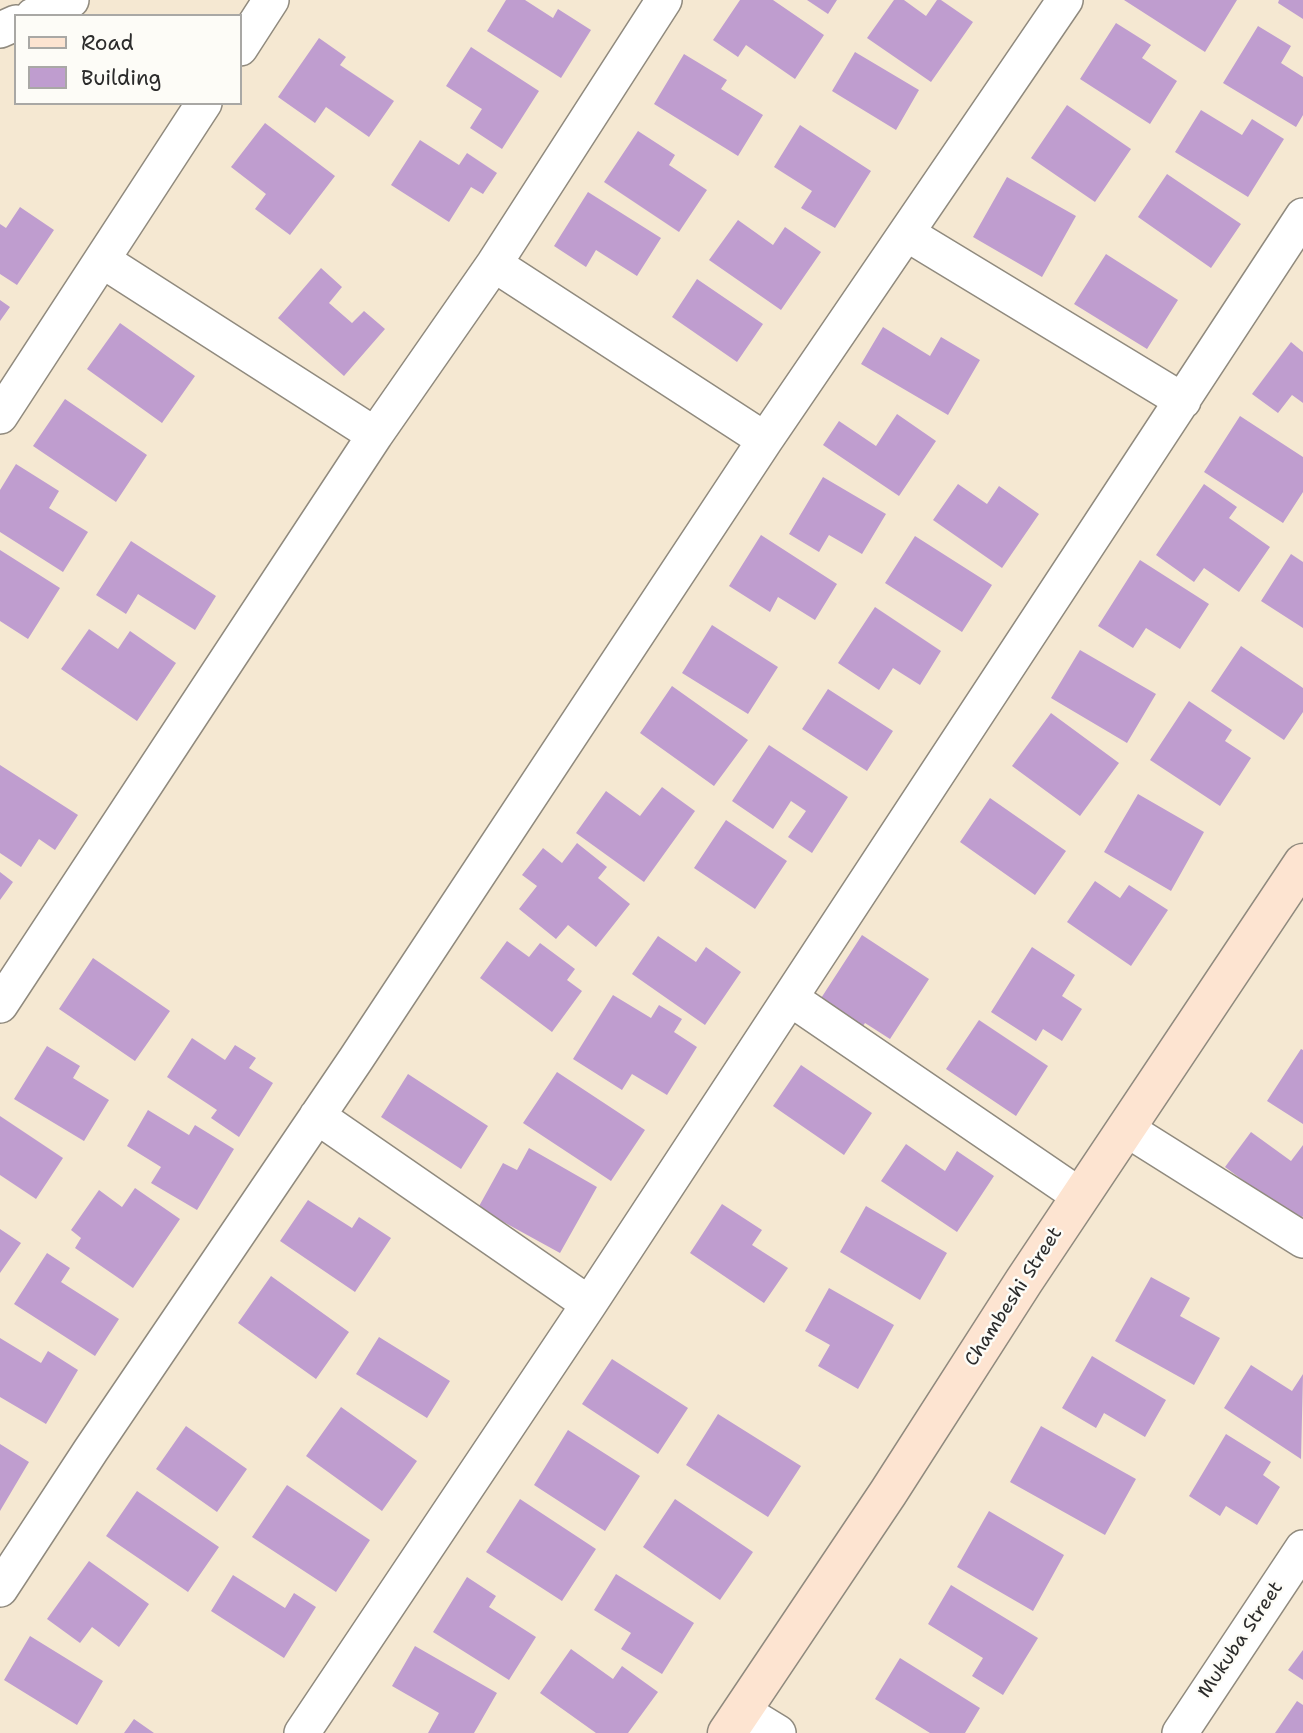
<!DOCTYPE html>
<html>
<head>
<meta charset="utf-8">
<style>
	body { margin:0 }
	#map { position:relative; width:1303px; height:1733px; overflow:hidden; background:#f5e8d2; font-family:"Shantell Sans",sans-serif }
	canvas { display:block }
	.legend { position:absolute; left:14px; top:14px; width:228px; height:91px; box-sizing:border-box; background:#fdfcf7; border:2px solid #a9a8a5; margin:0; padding:9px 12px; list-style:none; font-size:21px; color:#2b2b2b }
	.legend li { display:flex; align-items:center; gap:14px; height:35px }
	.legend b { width:35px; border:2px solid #a9a8a5 }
</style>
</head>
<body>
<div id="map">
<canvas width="1303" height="1733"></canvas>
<ul class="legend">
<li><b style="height:9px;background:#fde4d1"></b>Road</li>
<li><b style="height:19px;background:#bf9dcf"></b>Building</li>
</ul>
</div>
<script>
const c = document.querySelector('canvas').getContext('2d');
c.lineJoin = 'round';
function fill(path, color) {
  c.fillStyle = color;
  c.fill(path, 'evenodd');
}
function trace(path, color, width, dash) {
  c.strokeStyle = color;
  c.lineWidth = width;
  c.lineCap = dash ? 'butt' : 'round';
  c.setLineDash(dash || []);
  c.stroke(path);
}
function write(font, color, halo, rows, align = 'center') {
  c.font = font + ' "Shantell Sans",sans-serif';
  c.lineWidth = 5;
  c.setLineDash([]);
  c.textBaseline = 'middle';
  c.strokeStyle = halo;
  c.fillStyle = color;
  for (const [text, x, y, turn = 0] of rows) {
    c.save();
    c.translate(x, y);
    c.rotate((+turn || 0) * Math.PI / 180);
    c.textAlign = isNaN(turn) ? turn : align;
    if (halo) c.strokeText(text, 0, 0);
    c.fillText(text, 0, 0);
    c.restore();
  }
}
fill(new Path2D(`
	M506 0H525L553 18 558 9 591 30 561 78 487 31Z
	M740 0H773L824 35 795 79 746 45 738 57 713 40Z
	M807 0H837L828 14Z
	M894 0H904L926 16 937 0H941L973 22 931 82 867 38Z
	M1124 0H1237L1205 52Z
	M1279 0H1303V19L1278 3Z
	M1116 23 1151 45 1142 58 1177 81 1150 124 1080 79Z
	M1258 26 1291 46 1281 63 1303 77V115L1296 127 1223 83Z
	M319 38 346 57 340 65 394 101 369 137 326 107 315 123 278 97Z
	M471 47 539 91 502 149 470 128 482 109 446 86Z
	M855 52 919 90 896 130 832 91Z
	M684 54 727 80 721 89 763 115 738 156 654 104Z
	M1067 105 1131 149 1095 202 1031 158Z
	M1201 110 1242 135 1252 119 1284 139 1248 197 1175 152Z
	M265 123 335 176 290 235 255 209 266 194 231 167Z
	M800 125 871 171 835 228 801 208 812 191 774 167Z
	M638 131 675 155 669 165 707 190 679 232 604 182Z
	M420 140 459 165 467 153 497 173 483 194 471 187 449 222 391 185Z
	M1167 174 1241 224 1211 268 1138 217Z
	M1007 177 1076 216 1042 277 973 237Z
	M588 192 661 238 637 276 596 250 586 267 554 246Z
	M20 207 54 230 17 285 0 274V224L6 228Z
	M738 220 773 245 785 227 821 252 781 310 709 260Z
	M1106 254 1178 300 1147 349 1074 304Z
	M321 268 342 287 329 303 352 323 364 311 385 329 344 376 278 318Z
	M697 279 763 324 737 362 672 317Z
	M0 300 10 307 0 321Z
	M120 323 195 376 162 423 87 369Z
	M883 327 930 356 941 337 980 360 948 415 861 364Z
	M1291 342 1303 352V403L1292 395 1278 413 1252 394Z
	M65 399 147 455 116 502 33 446Z
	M897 414 936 441 899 496 823 445 839 421 876 446Z
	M1240 416 1303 457V492L1283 523 1204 472Z
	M16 464 59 491 49 508 88 532 63 572 0 532V490Z
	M823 477 886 514 862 554 829 535 819 552 789 534Z
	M958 484 987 504 999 486 1039 514 1002 568 933 520Z
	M1204 484 1237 507 1229 518 1270 547 1239 592 1204 568 1194 582 1156 555Z
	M761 535 837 584 815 620 778 597 770 612 729 586Z
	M915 536 992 585 962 632 885 583Z
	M131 541 216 596 195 630 138 594 126 614 96 595Z
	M0 550 60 588 28 639 0 621Z
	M1291 554 1303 562V628L1261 601Z
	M1140 560 1209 604 1180 649 1146 628 1133 648 1098 626Z
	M875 607 941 651 920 685 893 668 879 690 838 663Z
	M712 625 778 667 748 714 682 673Z
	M89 629 118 649 130 631 176 663 137 721 61 669Z
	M1241 646 1303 688V712L1284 740 1211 691Z
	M1080 650 1156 694 1127 743 1051 698Z
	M672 686 748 740 714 786 640 733Z
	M828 689 893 731 867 771 802 729Z
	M1189 701 1232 730 1225 741 1251 758 1220 806 1150 760Z
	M1051 713 1119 763 1080 816 1012 766Z
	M769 745 848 797 812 853 788 837 806 811 791 801 773 829 732 801Z
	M0 765 78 815 55 850 39 839 21 867 0 853Z
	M662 787 695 811 644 882 576 833 606 791 640 816Z
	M1138 794 1204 832 1171 891 1104 852Z
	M990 798 1066 851 1035 895 960 842Z
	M726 820 787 861 755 909 694 868Z
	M577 843 607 867 598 878 630 904 596 947 568 925 556 939 519 909 537 886 522 875 543 848 562 863Z
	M0 872 13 882 0 900Z
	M1095 881 1120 898 1129 885 1168 910 1131 966 1067 922Z
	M862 935 929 979 890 1039 865 1023 856 1037 814 1009Z
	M658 936 696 962 706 947 741 972 705 1025 632 974Z
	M507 941 529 957 540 943 575 969 567 980 582 991 552 1032 480 978Z
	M1032 947 1075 975 1062 996 1082 1009 1062 1041 1043 1029 1036 1041 991 1012Z
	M93 958 170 1011 135 1061 59 1009Z
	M613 995 651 1018 659 1005 682 1019 674 1032 697 1047 667 1095 632 1074 622 1090 573 1059Z
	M979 1020 1048 1066 1016 1116 946 1069Z
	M192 1038 225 1060 235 1045 256 1058 249 1068 273 1083 239 1137 211 1118 217 1110 167 1077Z
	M47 1046 80 1066 73 1078 109 1100 84 1141 14 1099Z
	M1301 1049 1303 1050V1124L1267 1101Z
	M801 1065 872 1113 844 1155 773 1106Z
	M557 1072 645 1130 611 1181 523 1123Z
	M408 1074 488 1126 461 1169 381 1117Z
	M148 1110 189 1135 195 1125 234 1149 197 1210 151 1183 161 1167 127 1146Z
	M0 1116 63 1158 36 1199 0 1175Z
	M1251 1132 1291 1161 1303 1145V1216L1299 1222 1225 1167Z
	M906 1144 945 1171 957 1151 994 1176 957 1232 881 1181Z
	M529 1148 597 1187 560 1253 478 1208 503 1163 517 1170Z
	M135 1188 180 1219 133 1288 75 1248 81 1238 71 1230 99 1190 122 1207Z
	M308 1200 352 1228 359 1217 391 1238 355 1292 280 1241Z
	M722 1204 762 1230 752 1245 788 1268 764 1303 690 1253Z
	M866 1206 947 1253 920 1300 840 1252Z
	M0 1229 21 1243 0 1273Z
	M47 1253 70 1268 61 1282 119 1319 95 1356 14 1304Z
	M271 1276 349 1332 316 1379 238 1323Z
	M1151 1277 1190 1298 1180 1316 1220 1338 1194 1385 1115 1341Z
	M829 1288 894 1325 858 1389 818 1366 830 1345 805 1331Z
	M379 1337 450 1381 427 1418 356 1374Z
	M0 1338 41 1363 48 1351 78 1370 46 1424 0 1397Z
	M1092 1356 1166 1400 1145 1437 1104 1413 1096 1428 1062 1408Z
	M612 1359 688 1408 658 1454 582 1404Z
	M1251 1365 1292 1391 1303 1374 1301 1459 1224 1408Z
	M341 1407 417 1461 382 1511 306 1456Z
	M718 1414 801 1466 768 1517 686 1465Z
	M186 1426 247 1469 217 1512 156 1469Z
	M1041 1426 1136 1479 1105 1535 1010 1482Z
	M568 1430 640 1476 605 1531 534 1485Z
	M1226 1434 1271 1462 1263 1475 1280 1487 1257 1525 1226 1506 1220 1516 1189 1496Z
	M0 1444 29 1462 0 1511Z
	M287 1485 370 1540 336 1592 252 1537Z
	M137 1491 219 1547 188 1592 106 1536Z
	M520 1499 596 1549 562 1601 486 1552Z
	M675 1499 753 1552 720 1600 643 1547Z
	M989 1511 1064 1555 1033 1611 957 1567Z
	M89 1561 149 1604 119 1647 92 1627 80 1643 47 1619Z
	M616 1574 694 1623 662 1674 621 1649 631 1633 594 1610Z
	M233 1575 285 1608 294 1593 316 1607 284 1658 211 1611Z
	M467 1577 496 1596 489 1607 536 1637 509 1680 433 1632Z
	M951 1585 1038 1638 1003 1695 972 1676 983 1658 928 1624Z
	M30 1636 103 1681 77 1725 4 1680Z
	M415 1646 497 1693 474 1733H428L439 1713 392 1686Z
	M571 1649 613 1679 622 1666 658 1692 628 1733H596L540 1693Z
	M1303 1650V1680L1288 1670Z
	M900 1658 980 1708 965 1733H930L875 1699Z
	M1297 1701 1303 1705V1733H1275Z
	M134 1719 154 1733H124Z`), '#bf9dcf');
const street = new Path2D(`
	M33 16 71 0
	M0 30 16 23
	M240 48 271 0
	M906 233 1183 401
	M102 260 375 435
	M494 264 765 440
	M0 416 204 103
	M790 998 1080 1196
	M0 1005 375 435 494 264 664 0
	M317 1116 589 1304
	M1125 1128 1303 1240
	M0 1589 91 1450 356 1059 765 440 1065 0
	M742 1711 778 1733
	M302 1733 589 1304 1303 216
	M1180 1733 1303 1548`);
const secondary = new Path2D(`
	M727 1733 888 1493 1024 1281 1303 863`);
trace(street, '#908a7e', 38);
trace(secondary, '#908a7e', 41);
trace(street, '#fff', 35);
trace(secondary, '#fde4d1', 38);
write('19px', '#2b2b2b', '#fdfcf7', [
	["Chambeshi Street",1014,1297,-57],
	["Mukuba Street",1241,1640,-56]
]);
</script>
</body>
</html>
